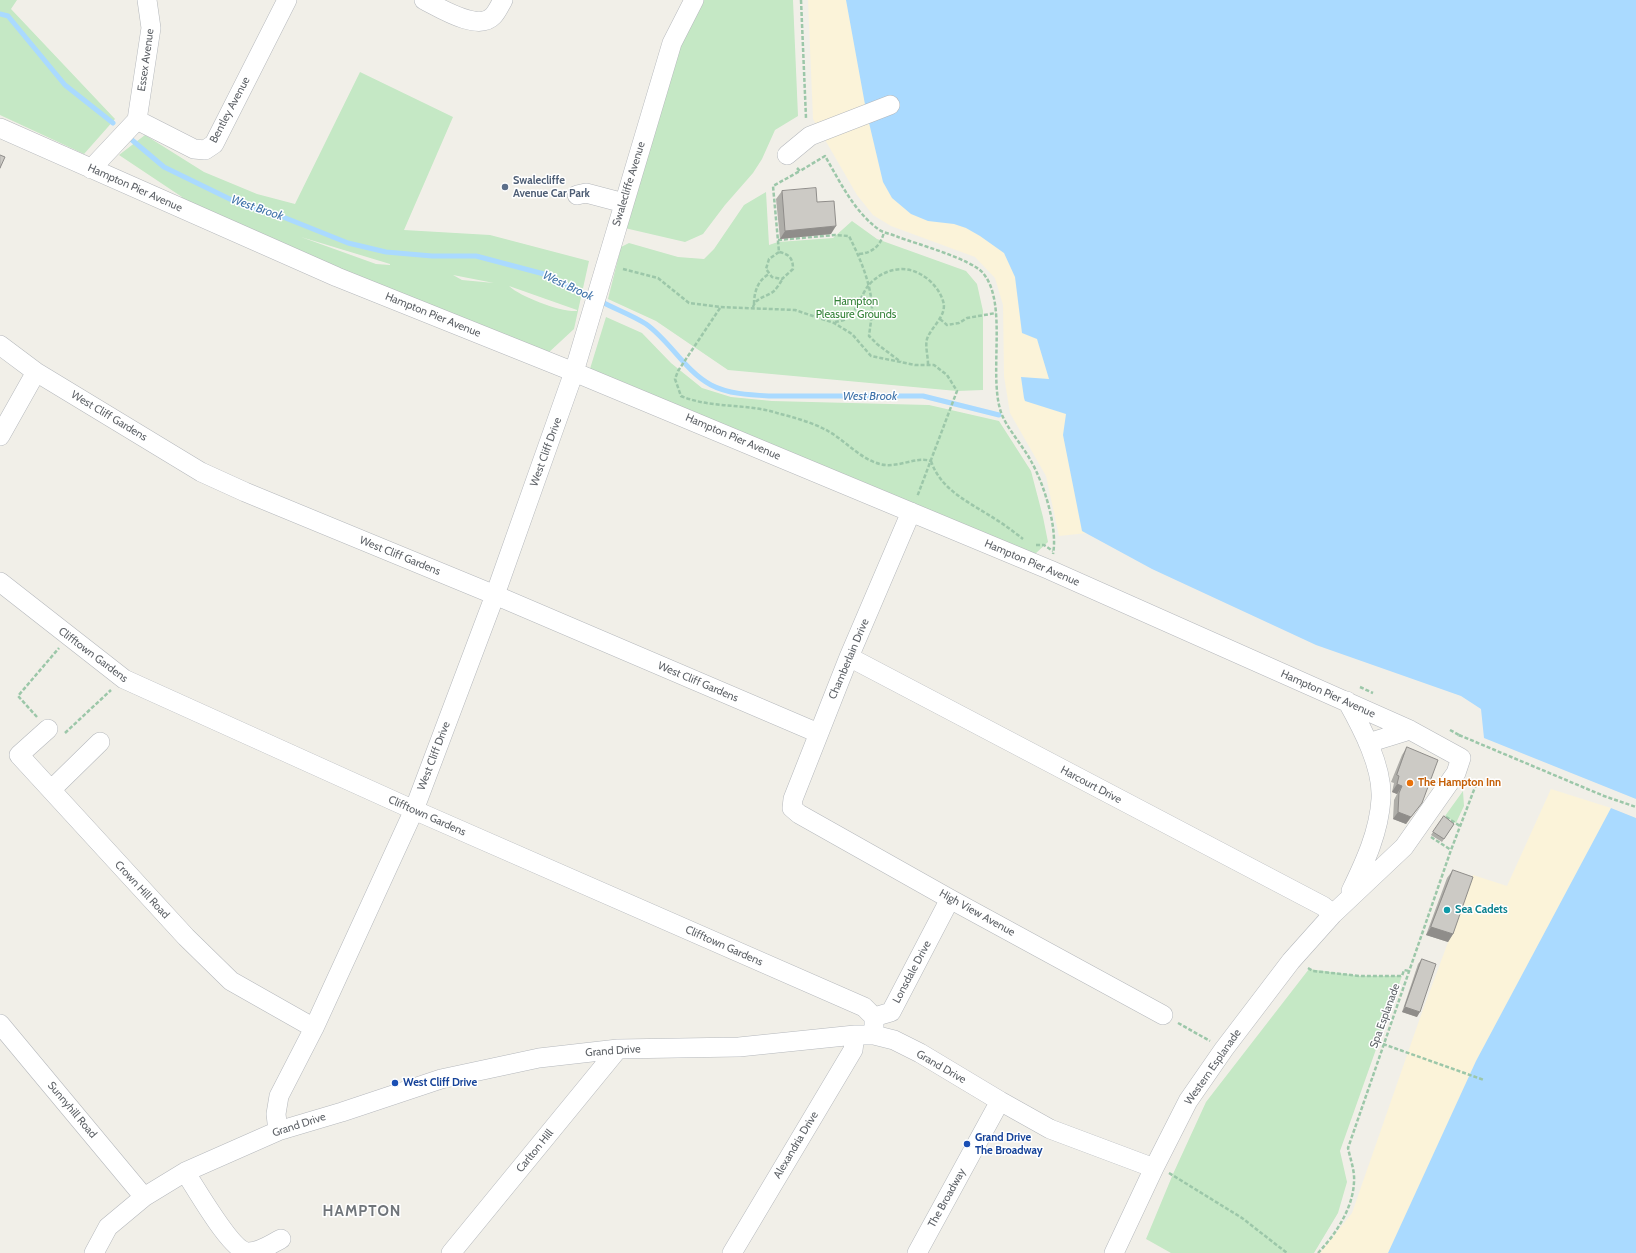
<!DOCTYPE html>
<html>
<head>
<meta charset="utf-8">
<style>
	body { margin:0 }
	canvas { display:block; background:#f1efe8 }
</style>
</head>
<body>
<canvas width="1636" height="1253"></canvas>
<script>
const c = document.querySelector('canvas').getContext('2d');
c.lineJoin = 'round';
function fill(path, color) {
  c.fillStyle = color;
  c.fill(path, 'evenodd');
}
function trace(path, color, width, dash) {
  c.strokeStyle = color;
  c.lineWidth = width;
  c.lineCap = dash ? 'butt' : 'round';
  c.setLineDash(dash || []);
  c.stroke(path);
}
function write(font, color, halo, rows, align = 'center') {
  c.font = font + ' Cabin,sans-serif';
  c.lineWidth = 3;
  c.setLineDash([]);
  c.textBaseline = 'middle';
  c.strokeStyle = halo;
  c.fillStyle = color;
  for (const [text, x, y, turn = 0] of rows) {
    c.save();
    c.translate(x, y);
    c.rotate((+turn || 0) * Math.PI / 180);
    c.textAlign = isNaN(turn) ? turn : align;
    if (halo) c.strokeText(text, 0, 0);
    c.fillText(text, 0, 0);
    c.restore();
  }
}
fill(new Path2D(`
	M0 0H17L11 9 115 119 84 154 0 115Z
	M695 0H793L798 116 775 130 762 159 753 173 725 205 703 234 685 242 616 226Z
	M360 72 453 117 404 230 490 235 589 261 574 329 547 354 178 202 182 197 119 155 145 135 204 172 257 194 295 204ZM301 237 390 264V265L376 264ZM453 275 494 283 462 280ZM509 286 577 310V311C560 312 521 297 509 286Z
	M766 192 769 245 778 242 833 238 852 221 877 239 966 271 977 284 983 311V390L957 391 728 370 656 321 608 299 621 247 629 243 678 257 704 259 714 249 744 205Z
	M606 317 642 333 671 363 702 388 731 397 772 401 929 405 999 421 1031 471 1043 517 1048 542 1035 554 589 372Z
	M1463 791 1464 806 1456 823 1445 816Z
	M1309 969 1360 976H1402L1340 1151 1347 1182 1338 1213 1314 1253H1171L1146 1239 1173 1174 1206 1102Z`), '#c5e8c5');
fill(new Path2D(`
	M808 0H886L1010 193 1125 529 1059 536 1046 476 1010 413 1004 376 1003 305 995 278 975 257 891 226 873 215 857 195 813 119Z
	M1551 789 1611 808 1636 818 1439 1253H1320L1352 1213 1421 1015 1473 875 1507 886Z`), '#fbf3d9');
fill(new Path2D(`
	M846 0H1636V799L1484 738 1481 709 1461 696 1316 645 1152 569 1082 531 1063 435 1066 414 1025 401 1024 398 1021 377 1049 379 1037 339 1022 333 1015 277 1004 253 980 236 966 228 954 224 928 221 911 214 892 198 883 182 866 110Z
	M1611 808 1636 818V1253H1388L1476 1061Z`), '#aadaff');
trace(new Path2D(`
	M0 14 8 16 65 85 113 123
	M132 140 164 167 240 204 283 217 348 243 386 252 432 256H476L544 274 593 298
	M600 301C615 309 632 315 646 324 670 341 685 371 711 385 728 394 751 395 770 396H923L999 415`), '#aadaff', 5);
const minor = new Path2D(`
	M424 0C440 8 478 32 493 16 497 12 500 5 503 0
	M137 120 194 149 205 150 214 144 287 0
	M137 120 151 28 147 0
	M0 128 337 277 574 372 1050 570 1410 730 1461 758 1456 773 1404 847 1333 914 1291 961 1224 1049 1188 1101 1154 1168 1114 1253
	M787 155 810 136 890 105
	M91 169 137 120
	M577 195 586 193 624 203
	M0 345 36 372 201 472 245 492 495 595 818 733
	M0 436 36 372
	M911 512 849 657 793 799 792 808 799 814 950 899 1163 1015
	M0 582 124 679 414 810 864 1007 874 1017
	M849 657 1323 906 1333 914
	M1347 701C1362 728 1383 767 1381 799 1379 832 1365 862 1351 891
	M48 729 19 755 186 937 231 981 314 1028
	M1368 743 1410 730
	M51 790 100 742
	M0 1024 144 1197
	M874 1028V1017L891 1012 950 899
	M278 1131 276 1114 279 1096 314 1028 414 810 495 595 574 372 672 43 694 0
	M185 1172C196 1188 230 1249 247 1252 259 1253 271 1244 281 1239
	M94 1253 108 1227 144 1197 185 1172 278 1131 342 1112 441 1079 539 1058 618 1049 739 1047 855 1035H874L894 1040 920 1053 1000 1101 1050 1129 1154 1168
	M451 1253 618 1049
	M732 1253 853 1050 855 1035
	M917 1253 1000 1101`);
trace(minor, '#b5b8bc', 20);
trace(new Path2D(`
	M801 0 806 118 805 119
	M797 168 800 171 825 156C840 182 854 211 878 229 883 233 892 234 898 237 917 244 971 259 983 273 1009 304 987 377 1002 415 1009 431 1023 446 1031 461 1044 484 1058 528 1053 554
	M778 240 835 235 849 236C860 258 871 283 872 308 872 317 870 327 869 336L877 344 901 362
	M779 252 769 259 766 269 772 277 782 279 793 269C793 258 789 254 779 252L773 186 800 171
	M859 254C873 253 881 245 884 232
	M623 269 658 278 689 303 720 307 795 310 834 323 852 334 871 356 915 365H934L947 375 957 391 917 497
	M754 304C754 292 758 280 769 274
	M753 307C756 297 767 297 774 291 777 288 780 283 782 280
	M720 308 678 371 675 379 681 396C712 409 746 403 777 413 793 417 814 423 828 431 846 441 860 459 880 464 897 469 915 456 931 461
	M940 319 947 325 959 323 967 318 996 313
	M835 322C838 321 843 321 846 319 857 312 861 295 868 286 881 270 903 264 920 274 930 279 940 290 943 301 948 315 931 327 927 339 925 346 928 356 928 364
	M931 461C941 491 971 503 995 519 1005 525 1014 532 1023 539
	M1036 545H1044L1053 551
	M1360 687 1373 693
	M37 717 18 696 59 648
	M1450 730 1459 735V737
	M65 733 111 690
	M1459 735 1604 796 1636 807
	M1446 817 1460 826
	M1431 837 1451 850
	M1308 968 1313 971 1360 976H1402L1404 970 1409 971
	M1178 1023 1210 1041
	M1383 1044 1484 1080
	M1169 1173 1242 1218 1287 1253
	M1318 1253C1336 1234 1353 1208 1354 1182 1355 1171 1350 1158 1348 1148L1451 850 1477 782`), '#9cc7a9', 2.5, [4, 2]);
trace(minor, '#fff', 19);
fill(new Path2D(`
	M782 191 817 202 831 234 780 239 776 199Z
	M1407 747 1422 803 1406 824 1393 819 1394 800 1397 794 1392 792 1394 783 1391 782 1402 755Z
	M1444 816 1454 824 1442 842 1431 835Z
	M1453 870V934L1448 942 1426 935 1447 878Z
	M1422 959 1417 1017 1402 1012 1418 964Z`), '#afaea9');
fill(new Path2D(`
	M836 226 831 234 780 239 785 231Z
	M1397 784 1402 786 1397 794 1392 792Z
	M1398 812 1411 817 1406 824 1393 819Z
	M1431 927 1453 934 1448 942 1426 935Z
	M1405 1007 1420 1012 1417 1017 1402 1012Z`), '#8f8d8a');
const building = new Path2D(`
	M0 155 5 157 0 168Z
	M816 188 817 202 834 201 836 226 785 231 782 191Z
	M1407 747 1438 760 1422 803 1411 817 1398 812 1399 793 1402 786 1397 784 1399 776 1397 775Z
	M1444 816 1454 824 1444 839 1433 832Z
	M1453 870 1473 877 1453 934 1431 927Z
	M1422 959 1436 964 1420 1012 1405 1007Z`);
fill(building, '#cccac5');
trace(building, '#8f8d8a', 1);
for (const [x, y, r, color] of [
	[505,187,4,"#5c6f8a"],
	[1410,783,4,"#e8710a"],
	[1447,910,4,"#0f9aa8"],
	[395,1083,4,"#1a4fb4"],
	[967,1144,4,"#1a4fb4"]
]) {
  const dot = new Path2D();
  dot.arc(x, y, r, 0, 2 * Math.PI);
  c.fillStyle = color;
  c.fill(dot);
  trace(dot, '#fff', 1.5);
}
write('11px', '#5f6368', '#fff', [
	["Essex Avenue",146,60,-82],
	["Bentley Avenue",230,110,-62],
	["Swalecliffe Avenue",629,184,-73],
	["Hampton Pier Avenue",135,188,24],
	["Hampton Pier Avenue",433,315,22],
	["West Cliff Gardens",109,416,31],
	["Hampton Pier Avenue",733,437,23],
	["West Cliff Drive",546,452,-70],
	["West Cliff Gardens",400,556,22],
	["Hampton Pier Avenue",1032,563,23],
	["Clifftown Gardens",93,655,37],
	["Chamberlain Drive",849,659,-67],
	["West Cliff Gardens",698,682,23],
	["Hampton Pier Avenue",1328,694,24],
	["West Cliff Drive",434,756,-69],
	["Harcourt Drive",1091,785,28],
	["Clifftown Gardens",427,816,24],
	["Crown Hill Road",142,890,47],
	["High View Avenue",977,913,29],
	["Clifftown Gardens",724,946,24],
	["Lonsdale Drive",912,972,-62],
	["Spa Esplanade",1385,1016,-70],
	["Grand Drive",613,1051,-4],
	["Grand Drive",941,1067,30],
	["Western Esplanade",1213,1067,-55],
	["Sunnyhill Road",72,1110,50],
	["Grand Drive",299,1125,-18],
	["Alexandria Drive",796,1145,-59],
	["Carlton Hill",535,1151,-51],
	["The Broadway",947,1198,-61]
]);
write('bold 11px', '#4e5e75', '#fff', [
	["Swalecliffe",513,181],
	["Avenue Car Park",513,194]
], 'left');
write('11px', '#348238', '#fff', [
	["Hampton",856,302],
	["Pleasure Grounds",856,315]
]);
write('bold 11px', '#c56008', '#fff', [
	["The Hampton Inn",1418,783]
], 'left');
write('bold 11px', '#0d838f', '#fff', [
	["Sea Cadets",1455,910]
], 'left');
write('bold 11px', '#164399', '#fff', [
	["West Cliff Drive",403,1083],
	["Grand Drive",975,1138],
	["The Broadway",975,1151]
], 'left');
write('italic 12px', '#4174aa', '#fff', [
	["West Brook",257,208,19],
	["West Brook",568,286,25],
	["West Brook",870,396]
]);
c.letterSpacing = '1px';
write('bold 15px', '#70757a', '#fff', [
	["HAMPTON",362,1212]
]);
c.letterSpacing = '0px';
</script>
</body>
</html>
